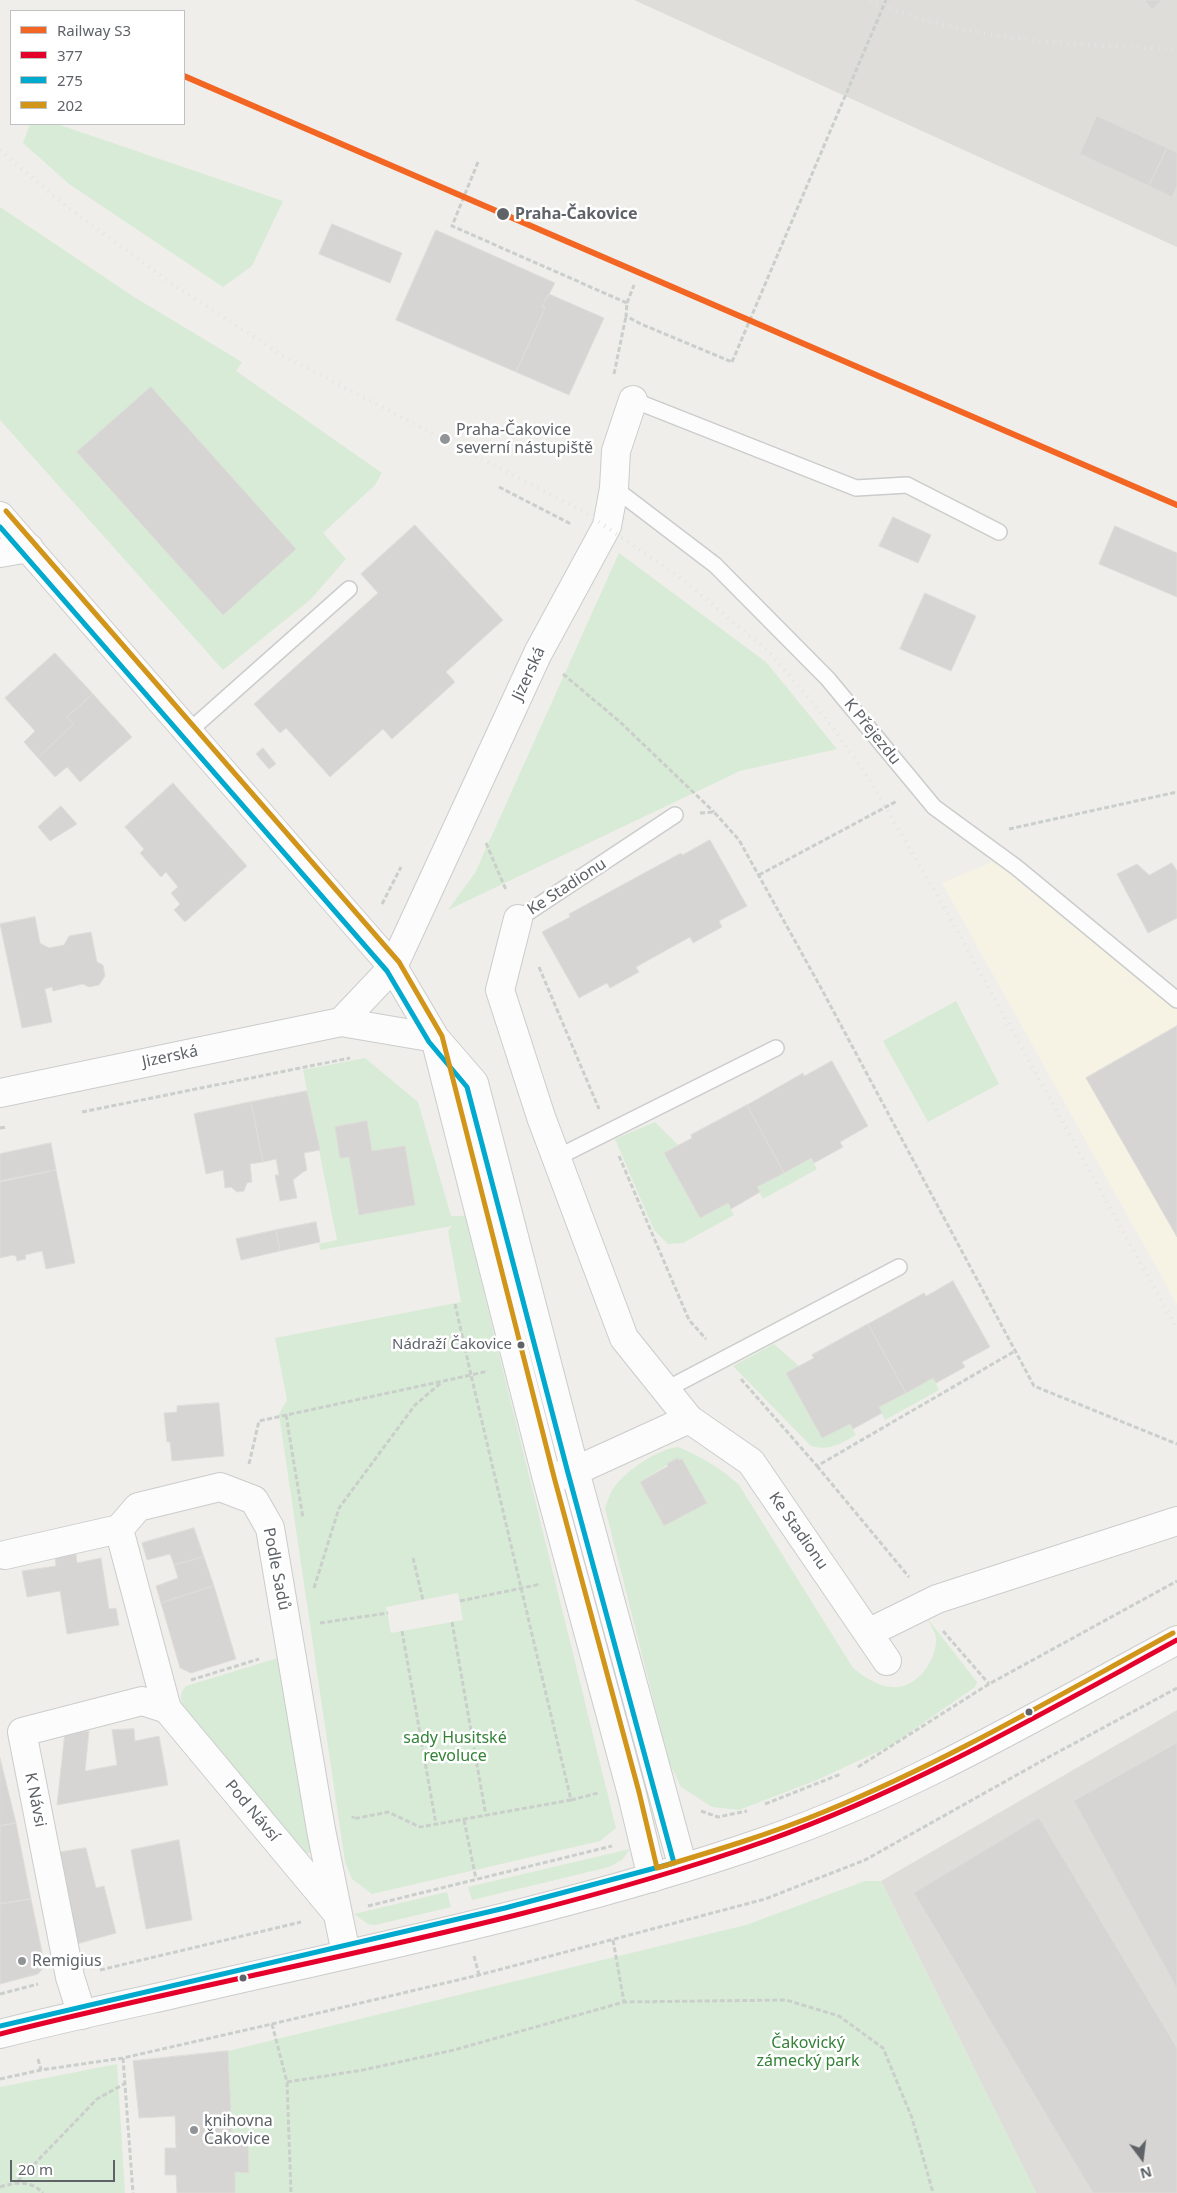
<!DOCTYPE html>
<html>
<head>
<meta charset="utf-8">
<style>
	body { margin:0 }
	#map { position:relative; width:1177px; height:2193px; overflow:hidden; background:#efeeea; font-family:"Noto Sans",sans-serif }
	canvas { display:block }
	.legend { position:absolute; left:10px; top:10px; width:175px; height:115px; box-sizing:border-box; background:#fff; border:1px solid #bfc1c3; margin:0; padding:6px 9px; list-style:none; font-size:15px; color:#5f6368 }
	.legend li { display:flex; align-items:center; gap:10px; height:25px }
	.legend b { width:25px; border:1px solid #bfc1c3 }
	.north { position:absolute; left:1117px; top:2133px; width:50px; height:50px; -webkit-text-stroke:4px #fff; paint-order:stroke; rotate:165deg; font-size:14px; font-weight:700; line-height:20px; text-align:center; color:#5f6368 }
	.north::after { content:''; display:block; margin:auto; width:18px; height:22px; background:#5f6368; clip-path:polygon(50% 0,100% 100%,50% 72%,0 100%) }
	.scale { position:absolute; left:10px; top:2160px; width:105px; height:22px; box-sizing:border-box; border:2px solid #5f6368; border-top:0; padding-left:6px; font-size:15px; line-height:18px; white-space:nowrap; color:#5f6368; -webkit-text-stroke:4px #fff; paint-order:stroke }
</style>
</head>
<body>
<div id="map">
<canvas width="1177" height="2193"></canvas>
<ul class="legend">
<li><b style="height:6px;background:#f26522"></b>Railway S3</li>
<li><b style="height:6px;background:#e4002b"></b>377</li>
<li><b style="height:6px;background:#00a9ce"></b>275</li>
<li><b style="height:6px;background:#d1951a"></b>202</li>
</ul>
<div class="north">N</div>
<div class="scale">20 m</div>
</div>
<script>
const c = document.querySelector('canvas').getContext('2d');
c.lineJoin = 'round';
function fill(path, color) {
  c.fillStyle = color;
  c.fill(path, 'evenodd');
}
function trace(path, color, width, dash) {
  c.strokeStyle = color;
  c.lineWidth = width;
  c.lineCap = dash ? 'butt' : 'round';
  c.setLineDash(dash || []);
  c.stroke(path);
}
function write(font, color, halo, rows, align = 'center') {
  c.font = font + ' "Noto Sans",sans-serif';
  c.lineWidth = 5;
  c.setLineDash([]);
  c.textBaseline = 'middle';
  c.strokeStyle = halo;
  c.fillStyle = color;
  for (const [text, x, y, turn = 0] of rows) {
    c.save();
    c.translate(x, y);
    c.rotate((+turn || 0) * Math.PI / 180);
    c.textAlign = isNaN(turn) ? turn : align;
    if (halo) c.strokeText(text, 0, 0);
    c.fillText(text, 0, 0);
    c.restore();
  }
}
fill(new Path2D(`
	M995 861 1177 1008V1304L942 883Z`), '#f7f3e4');
fill(new Path2D(`
	M634 0H1177V247Z
	M1177 1710V2193H1036L881 1881Z`), '#dfddda');
fill(new Path2D(`
	M30 124H57L283 201 252 266 223 287 69 184 23 143Z
	M0 207 134 297 242 362 236 371 382 473 375 485 323 533 346 559 310 600 223 670 0 420Z
	M619 553 766 662 837 749 740 771 448 910 475 873Z
	M956 1001 999 1084 928 1122 883 1041Z
	M365 1058 418 1102 451 1216H465L616 1828 600 1841 372 1894 352 1879 345 1862 279 1414 287 1400 275 1338 461 1302 448 1231 452 1226 320 1250 319 1244 337 1240 303 1070ZM458 1593 463 1620 391 1633 386 1607Z
	M655 1122 678 1145 664 1153 700 1218 727 1203 734 1215 683 1243 668 1244 654 1230 615 1139Z
	M810 1157 817 1169 763 1199 757 1187Z
	M774 1344 799 1366 786 1373 822 1438 849 1423 856 1435C840 1444 829 1451 811 1446L733 1366Z
	M933 1378 939 1390 885 1420 879 1407Z
	M678 1447C702 1457 721 1468 739 1485L853 1668C866 1678 881 1689 898 1687 920 1684 936 1660 936 1639 936 1633 930 1624 927 1618L977 1682 975 1687 890 1746 817 1780 739 1810 712 1807 681 1787 669 1762 605 1508C608 1501 610 1492 615 1486 627 1470 658 1449 678 1447ZM678 1458 679 1460 682 1459 706 1503 664 1526 640 1482Z
	M592 1579 644 1780 636 1782 584 1581Z
	M278 1658 283 1660 312 1852 305 1854 187 1714C182 1704 177 1695 186 1686Z
	M630 1849 622 1860 609 1867 472 1900 468 1887Z
	M865 1881H881L1036 2193H235V2172L249 2173 248 2137H232L228 2051 746 1925Z
	M447 1892 451 1907 375 1925 368 1924 354 1914Z
	M117 2064 125 2193H0V2087Z`), '#d8ebd6');
const building = new Path2D(`
	M1145 0H1162L1152 9Z
	M1097 116 1167 148 1149 186 1080 154Z
	M1167 148 1177 153V186L1172 197 1149 186Z
	M332 224 402 253 390 283 319 254Z
	M436 230 555 283 542 307 545 308 516 372 396 320Z
	M549 294 604 318 569 395 516 372 545 308 542 307Z
	M151 387 296 549 223 615 77 452Z
	M893 517 931 535 918 563 879 546Z
	M415 525 503 620 446 672 455 682 392 739 383 729 330 777 286 728 280 733 254 704 378 593 361 574Z
	M1115 526 1177 553V597L1099 564Z
	M925 593 976 616 951 671 900 649Z
	M55 653 93 694 67 717 73 724 38 758 24 742 35 731 5 698Z
	M93 694 132 737 80 782 67 767 55 777 38 758 73 724 67 717Z
	M263 748 276 764 269 769 256 754Z
	M173 783 247 866 185 922 174 910 180 904 171 893 178 887 166 872 161 877 140 853 144 849 125 827Z
	M61 806 77 824 50 841 38 827Z
	M710 840 747 906 719 921 722 927 693 943 690 937 636 967 639 972 610 988 607 983 579 998 542 932 570 917 569 914 681 853 682 855Z
	M1172 863 1177 871V918L1148 933 1117 874 1137 864 1149 875Z
	M35 917 40 943 49 948 64 945 69 936 91 932 97 962 103 965 105 976 99 985 89 987 83 984 53 991 52 987 45 989 52 1022 22 1028 0 924Z
	M1177 1026V1237L1086 1078Z
	M832 1061 868 1126 840 1142 843 1147 814 1163 811 1158 784 1173 747 1105 803 1073 804 1076Z
	M307 1091 320 1150 304 1153 307 1170 303 1172 293 1180 297 1198 280 1201 275 1175H279L276 1159 263 1162 251 1102Z
	M251 1102 263 1162 250 1164 252 1182 247 1183 244 1191 237 1192 231 1187 225 1188 223 1170 206 1174 194 1114Z
	M747 1105 784 1173 757 1187 760 1192 731 1209 728 1203 700 1218 664 1153 692 1138 691 1135Z
	M367 1121 372 1151 405 1146 415 1205 359 1215 349 1157 340 1158 335 1127Z
	M51 1143 56 1170 0 1182V1154Z
	M56 1170 75 1263 46 1269 42 1251 25 1255 26 1259 17 1261 16 1256 13 1255 0 1258V1181Z
	M316 1222 320 1242 280 1251 276 1230Z
	M276 1230 280 1251 241 1260 236 1239Z
	M953 1281 990 1347 962 1362 965 1367 936 1383 933 1378 906 1393 868 1324 924 1293 926 1296Z
	M868 1324 906 1393 879 1407 882 1413 853 1429 850 1424 822 1438 786 1373 814 1358 812 1355Z
	M219 1403 224 1456 172 1461 170 1442H167L164 1413 177 1412V1406Z
	M678 1458 679 1460 682 1459 707 1503 664 1526 640 1482 668 1466 667 1464Z
	M194 1528 204 1557 174 1565 170 1554 147 1560 142 1543Z
	M76 1554 77 1563 101 1558 109 1609 116 1608 119 1625 67 1634 60 1591 27 1597 22 1571 56 1566 55 1557Z
	M204 1557 214 1586 161 1603 156 1586 178 1578 174 1565Z
	M214 1586 236 1659 191 1673 180 1668 161 1603Z
	M134 1729 135 1741 159 1736 168 1785 57 1805 65 1732 89 1731 85 1771 117 1765 112 1730Z
	M1177 1743V1989L1074 1801Z
	M0 1758 16 1823 0 1826Z
	M1039 1818 1177 2048V2193H1093L914 1893Z
	M16 1823 31 1899 0 1904V1826Z
	M179 1840 192 1920 146 1929 131 1850Z
	M86 1848 96 1888 104 1886 116 1933 73 1945 55 1853Z
	M31 1899 45 1966 38 1974 0 1984V1904Z
	M228 2051 232 2137H248L249 2173 235 2172V2193H177L176 2175H165V2148H176L175 2116 139 2118 133 2061Z`);
fill(building, '#d6d5d3');
trace(building, '#deddd9', 1);
const service = new Path2D(`
	M633 400 856 488 907 485 999 532
	M614 488 715 565 828 679 934 807 1016 867 1177 1000
	M188 732 349 589
	M518 919 675 815
	M556 1158 776 1048
	M665 1390 899 1267`);
const minor = new Path2D(`
	M0 516 393 967 435 1038 474 1083 575 1471 683 1868
	M0 553 29 548
	M518 919 500 990 541 1117 624 1338 689 1419 751 1462 887 1661
	M341 1022 435 1038
	M436 1042 547 1479 632 1794 652 1878
	M0 1093 341 1022 393 967 538 653 607 526 614 488 616 451 633 400
	M558 1476 575 1471 689 1419
	M5 1555 119 1529
	M868 1633 937 1599 1177 1521
	M337 1913 167 1709 119 1529 138 1507 220 1487 254 1500 270 1528 321 1830 346 1954
	M82 2015 70 1977 22 1732 142 1701 167 1709`);
const tertiary = new Path2D(`
	M0 2034C54 2020 110 2008 165 1996 366 1949 571 1909 766 1841 910 1791 1043 1712 1177 1640`);
trace(service, '#cbcccc', 18);
trace(minor, '#cbcccc', 30);
trace(tertiary, '#cbcccc', 30);
trace(new Path2D(`
	M478 162 452 226 627 303 626 316 641 324 732 362
	M627 303 634 285
	M614 374 626 316
	M499 487 571 524
	M563 674 619 721 714 812
	M700 813 714 812 739 840 759 876 821 988 1034 1386 1177 1444
	M1009 829 1177 792
	M486 843 506 890
	M759 875 897 801
	M382 904 401 867
	M539 967 599 1109
	M82 1112 350 1058
	M0 1128 7 1127
	M619 1156 689 1320 706 1339
	M455 1304 471 1375 488 1371
	M741 1379 817 1466 1015 1351
	M286 1415 303 1518
	M249 1464 259 1421 471 1375 571 1800 420 1827 388 1812 353 1819V1816
	M817 1466 909 1577
	M413 1558 423 1600
	M314 1588 339 1508 415 1405 442 1382
	M460 1601 541 1584
	M452 1622 486 1816
	M320 1623 388 1613
	M402 1631 436 1824
	M943 1631 989 1684
	M191 1680 259 1659
	M858 1767 989 1684 1177 1581
	M571 1800 598 1793
	M765 1804 841 1774
	M701 1811 718 1817 747 1811
	M464 1820 476 1879
	M368 1906 612 1846
	M613 1940 624 2002
	M474 1956 479 1975
	M100 1970 301 1922
	M0 1994 38 1984
	M272 2024 287 2082 291 2193
	M123 2058 133 2193
	M38 2059 41 2070
	M0 2079 41 2070 123 2058 272 2024 479 1975 765 1899 865 1860 1047 1758 1177 1688
	M287 2082 363 2070 454 2050 624 2002 786 2000 839 2016 883 2048 912 2118 933 2193
	M18 2181 97 2099 126 2083
	M0 2187C16 2182 30 2180 43 2193`), '#cacfcc', 3, [5, 2.5]);
trace(service, '#fdfcfc', 15);
trace(minor, '#fdfcfc', 28);
trace(tertiary, '#fdfcfc', 28);
trace(new Path2D(`
	M870 0C966 42 1074 45 1177 49
	M0 150 62 203 175 286 282 355 584 512 677 575 770 653 824 716 868 777 939 898 1177 1329`), '#e4e4e4', 4, [1, 6]);
trace(new Path2D(`
	M732 362 886 0`), '#cacfcc', 3, [5, 2.5]);
trace(new Path2D(`
	M0 2034C255 1969 517 1929 766 1841 910 1790 1043 1713 1177 1640`), '#e4002b', 5);
trace(new Path2D(`
	M0 527 387 971 429 1042 467 1087 568 1473 674 1863 505 1908 0 2026`), '#00a9ce', 5);
trace(new Path2D(`
	M6 511 399 962 442 1036 554 1477 639 1792 657 1868C714 1851 771 1834 826 1811 946 1762 1059 1695 1173 1633`), '#d1951a', 5);
trace(new Path2D(`
	M184 76 1177 505`), '#f26522', 6);
for (const [x, y, r, color] of [
	[503,214,7,"#5f6368"],
	[445,439,6,"#919496"],
	[521,1345,4.5,"#5f6368"],
	[1029,1712,4.5,"#5f6368"],
	[22,1961,5,"#919496"],
	[243,1978,4.5,"#5f6368"],
	[194,2130,5,"#919496"]
]) {
  const dot = new Path2D();
  dot.arc(x, y, r, 0, 2 * Math.PI);
  c.fillStyle = color;
  c.fill(dot);
  trace(dot, '#fff', 2);
}
write('15px', '#5f6368', '#fff', [
	["Nádraží Čakovice",512,1345]
], 'right');
write('bold 16px', '#5f6368', '#fff', [
	["Praha-Čakovice",515,214]
], 'left');
write('16px', '#5f6368', '#fff', [
	["Praha-Čakovice",456,430],
	["severní nástupiště",456,448],
	["Remigius",32,1961],
	["knihovna",204,2121],
	["Čakovice",204,2139]
], 'left');
write('16px', '#5f6368', '#fff', [
	["Jizerská",529,674,-65],
	["K Přejezdu",872,732,51],
	["Ke Stadionu",567,887,-33],
	["Jizerská",170,1057,-12],
	["Ke Stadionu",798,1531,55],
	["Podle Sadů",276,1569,79],
	["K Návsi",35,1800,79],
	["Pod Návsí",252,1811,50]
]);
write('16px', '#348238', '#fff', [
	["sady Husitské",455,1738],
	["revoluce",455,1756],
	["Čakovický",808,2043],
	["zámecký park",808,2061]
]);
</script>
</body>
</html>
